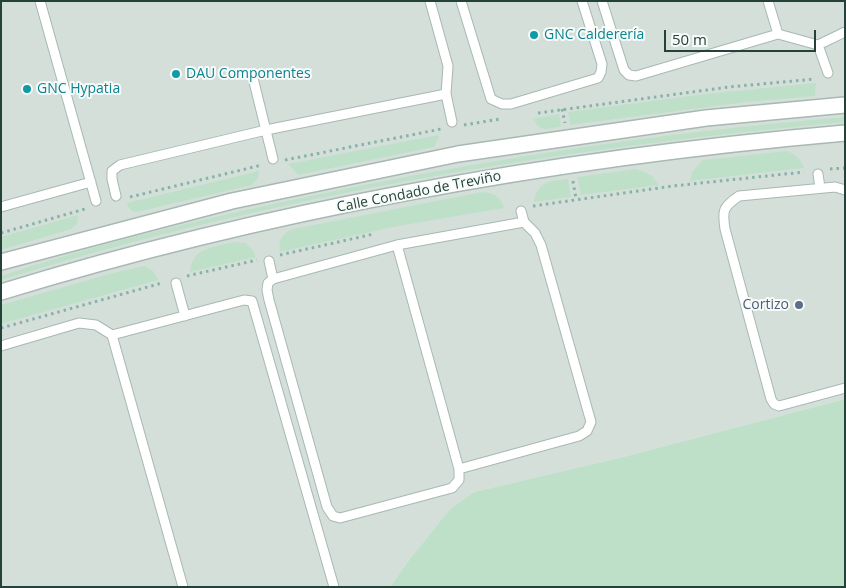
<!DOCTYPE html>
<html>
<head>
<meta charset="utf-8">
<style>
	body { margin:0 }
	#map { position:relative; width:846px; height:588px; overflow:hidden; background:#e6efeb; font-family:"Open Sans",sans-serif }
	canvas { display:block }
	.frame { position:absolute; inset:0; border:2px solid #24423a; pointer-events:none }
	.scale { position:absolute; left:664px; top:30px; width:152px; height:22px; box-sizing:border-box; border:2px solid #24423a; border-top:0; padding-left:6px; font-size:15px; line-height:18px; white-space:nowrap; color:#24423a; -webkit-text-stroke:4px #f7fbf9; paint-order:stroke }
</style>
</head>
<body>
<div id="map">
<canvas width="846" height="588"></canvas>
<div class="frame"></div>
<div class="scale">50 m</div>
</div>
<script>
const c = document.querySelector('canvas').getContext('2d');
c.lineJoin = 'round';
function fill(path, color) {
  c.fillStyle = color;
  c.fill(path, 'evenodd');
}
function trace(path, color, width, dash) {
  c.strokeStyle = color;
  c.lineWidth = width;
  c.lineCap = dash ? 'butt' : 'round';
  c.setLineDash(dash || []);
  c.stroke(path);
}
function write(font, color, halo, rows, align = 'center') {
  c.font = font + ' "Open Sans",sans-serif';
  c.lineWidth = 4;
  c.setLineDash([]);
  c.textBaseline = 'middle';
  c.strokeStyle = halo;
  c.fillStyle = color;
  for (const [text, x, y, turn = 0] of rows) {
    c.save();
    c.translate(x, y);
    c.rotate((+turn || 0) * Math.PI / 180);
    c.textAlign = isNaN(turn) ? turn : align;
    if (halo) c.strokeText(text, 0, 0);
    c.fillText(text, 0, 0);
    c.restore();
  }
}
fill(new Path2D(`
	M1 1H845V399L623 457 474 492 450 509 409 560 390 587H1Z`), '#d4dfda');
fill(new Path2D(`
	M816 83 815 96 747 102 570 125 568 112 705 94Z
	M559 114 561 127C546 128 542 134 533 119Z
	M845 117V122C560 148 275 195 1 280V276C90 246 182 224 273 204 461 163 652 133 845 117Z
	M438 135 439 137 434 147 298 175 288 164Z
	M787 151C797 155 800 159 804 168L690 181 692 172 703 160Z
	M636 169 651 175 659 185 581 195 577 177Z
	M259 171 258 178 252 185 137 212C131 211 128 208 127 203Z
	M568 179 571 197 534 202C537 181 550 181 568 179Z
	M482 192C494 193 501 196 504 208L393 227 280 252C278 241 282 233 293 229Z
	M78 215 77 224 71 229 1 250V237Z
	M234 242 246 243 254 252 256 257 190 272C192 247 214 247 234 242Z
	M144 266 153 271 158 280 1 324V305L109 274Z
	M845 399V587H390L409 560 450 509 474 492 623 457Z`), '#bfe0c8');
const lane = new Path2D(`
	M40 1 96 201
	M430 1 448 66 446 94
	M461 1 491 99 502 104H511L598 78 601 72 602 64 582 1
	M602 1 624 70 629 75 636 76 778 34 818 45 845 32
	M768 1 778 34
	M818 45 828 73
	M253 78 273 159
	M818 174 820 188
	M845 190 835 187 739 196C723 207 722 210 725 229L771 399 774 404 779 406 845 388
	M116 196 112 179V171L120 165 266 130 446 94 452 122
	M1 207 91 182
	M521 211 524 222
	M397 245 459 469V480L452 488 340 518 333 516 327 507 269 300 267 290 268 283 273 279Z
	M397 245 524 222 535 233 541 245 591 422 587 431 579 436 459 469
	M269 261 273 279
	M176 283 185 316
	M112 335 244 300 252 301 334 587
	M1 346 79 323 96 325 112 335 183 587`);
const street = new Path2D(`
	M1 262 232 201 458 154 706 118 845 105
	M1 292C275 208 560 158 845 133`);
trace(lane, '#a8b8b2', 11);
trace(street, '#a8b8b2', 18);
trace(new Path2D(`
	M562 109 565 123
	M538 113 729 87 815 79
	M464 125 500 119
	M285 160 441 129
	M830 169 845 168
	M573 181 576 199
	M130 197 262 165
	M533 206 673 186 804 172
	M1 233 85 209
	M280 255 374 234
	M187 276 257 260
	M1 328 162 283`), '#86b3a5', 3, [2.5, 4]);
trace(lane, '#fff', 9);
trace(street, '#fff', 15);
for (const [x, y, r, color] of [
	[534,35,5,"#0f9aa8"],
	[176,74,5,"#0f9aa8"],
	[27,89,5,"#0f9aa8"],
	[799,305,5,"#5c6f8a"]
]) {
  const dot = new Path2D();
  dot.arc(x, y, r, 0, 2 * Math.PI);
  c.fillStyle = color;
  c.fill(dot);
  trace(dot, '#f7fbf9', 2);
}
write('14px', '#0d838f', '#f7fbf9', [
	["GNC Calderería",544,35],
	["DAU Componentes",186,74],
	["GNC Hypatia",37,89]
], 'left');
write('14px', '#24423a', '#f7fbf9', [
	["Calle Condado de Treviño",419,192,-11]
]);
write('14px', '#4e5e75', '#f7fbf9', [
	["Cortizo",789,305]
], 'right');
</script>
</body>
</html>
